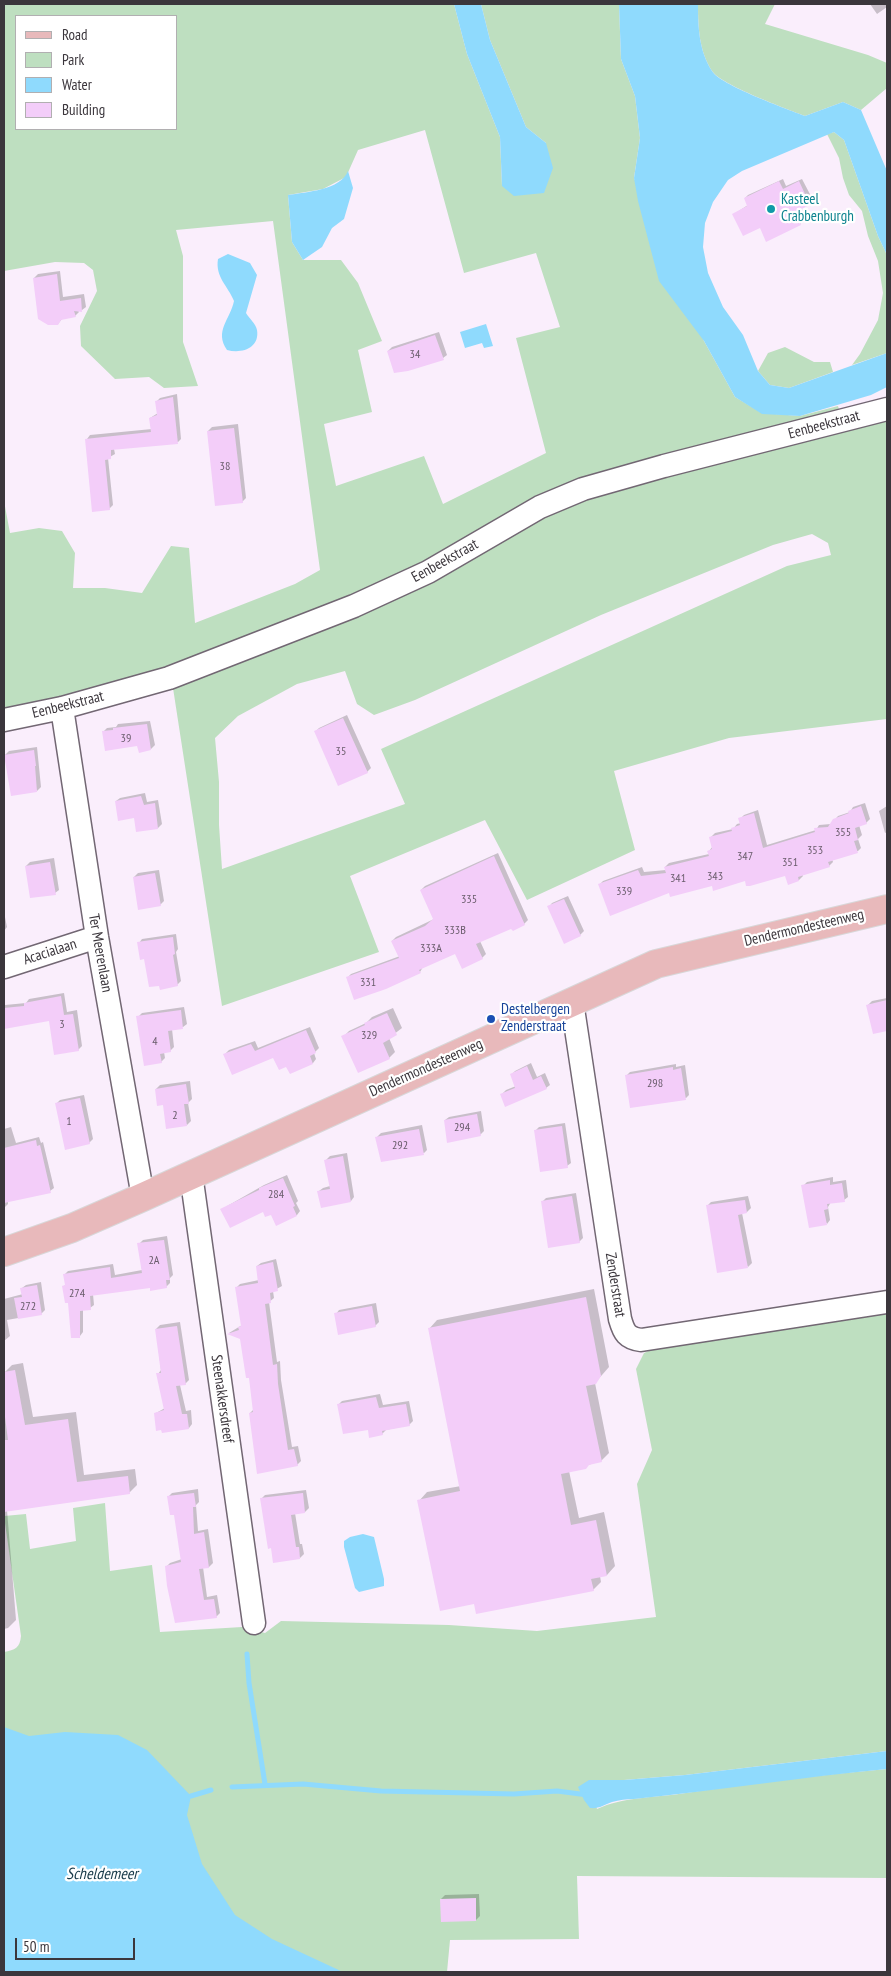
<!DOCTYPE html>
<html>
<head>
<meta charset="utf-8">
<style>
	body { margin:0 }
	#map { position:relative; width:891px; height:1976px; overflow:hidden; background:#faeefc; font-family:"PT Sans Narrow",sans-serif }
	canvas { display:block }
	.frame { position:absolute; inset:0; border:5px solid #3b363c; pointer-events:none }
	.legend { position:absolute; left:15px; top:15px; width:162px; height:115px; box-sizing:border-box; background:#fff; border:1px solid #b1afb1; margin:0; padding:6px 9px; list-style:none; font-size:15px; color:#3b363c }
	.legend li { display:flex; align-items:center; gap:10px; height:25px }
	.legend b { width:25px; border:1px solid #b1afb1 }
	.scale { position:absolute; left:15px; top:1938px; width:120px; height:22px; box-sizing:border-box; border:2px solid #3b363c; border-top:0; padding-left:6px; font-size:15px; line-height:18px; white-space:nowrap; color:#3b363c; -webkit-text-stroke:4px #fff; paint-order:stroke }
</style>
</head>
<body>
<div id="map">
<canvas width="891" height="1976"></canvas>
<div class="frame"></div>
<ul class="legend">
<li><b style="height:6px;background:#e8b9bb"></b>Road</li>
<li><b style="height:14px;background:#bedfc0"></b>Park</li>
<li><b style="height:14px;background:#8fdafd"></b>Water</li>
<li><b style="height:14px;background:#f3cdf9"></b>Building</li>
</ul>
<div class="scale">50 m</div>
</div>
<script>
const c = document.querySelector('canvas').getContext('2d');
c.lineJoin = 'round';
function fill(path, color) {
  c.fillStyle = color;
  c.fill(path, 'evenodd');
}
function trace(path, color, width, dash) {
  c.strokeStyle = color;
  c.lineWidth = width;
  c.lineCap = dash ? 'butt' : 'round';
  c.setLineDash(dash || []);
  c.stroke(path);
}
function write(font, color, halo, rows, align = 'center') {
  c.font = font + ' "PT Sans Narrow",sans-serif';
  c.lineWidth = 4.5;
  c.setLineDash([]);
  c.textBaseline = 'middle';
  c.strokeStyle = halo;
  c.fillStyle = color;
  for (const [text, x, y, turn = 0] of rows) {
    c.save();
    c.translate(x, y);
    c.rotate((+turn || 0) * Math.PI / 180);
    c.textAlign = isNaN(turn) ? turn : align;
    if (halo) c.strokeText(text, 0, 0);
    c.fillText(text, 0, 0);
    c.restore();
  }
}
fill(new Path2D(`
	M4 4H454L467 54 500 137 502 186 546 143 526 127 490 40 481 4H619L621 59 635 96 640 138 634 178 704 341 735 397 762 413 800 416 838 406 845 430 887 421V719L729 738 614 771 635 850 527 900 485 820 350 876 379 952 222 1006 173 688 166 667 87 692 4 708V501L10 533 39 528 62 531 75 553 73 588H105L142 593 171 546 189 548 195 623 295 584 320 570 273 221 176 230 183 256V342L198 386 164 388 149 377 115 379 81 346 80 326 97 291 93 270 84 263 55 262 4 271ZM16 16H176V129H16ZM425 130 464 273 536 253 560 327 516 338 546 453 443 504 424 456 336 486 324 424 372 412 358 350 382 341 358 283 341 260H303L292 242 288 195 323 189 346 177 358 150ZM812 534 828 543 831 555 787 566 381 749 405 804 222 869 219 825V782L215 738 238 716 297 684 345 671 357 704 374 715 415 700 601 615 773 545Z
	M698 4H775L765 24 868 55 887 63V88L861 110 843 102 805 116C787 109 721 85 712 71 699 51 698 27 698 4Z
	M834 132 844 140 878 236 887 255V353L852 365 860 354 878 320 883 293 878 261 868 236 862 211 849 195 843 178 839 158 827 134Z
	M785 347 814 362H830L833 372 789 388 770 385 758 371 768 353Z
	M887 1310V1751L685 1775 624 1780H589L597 1809C623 1797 651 1798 679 1794 748 1784 817 1775 887 1769V1878L577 1876 579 1939 450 1940 447 1972H4V1652C15 1650 20 1648 21 1636L4 1516 26 1514 30 1549 76 1541 73 1508 105 1503 110 1571 152 1565 160 1632 242 1627 265 1633 281 1621 449 1625 537 1631 656 1617 637 1484 652 1450 636 1369 644 1353 665 1344Z`), '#bedfc0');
fill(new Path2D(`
	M454 4H481L490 40 526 127 546 143 553 168 544 193 514 196 502 186 500 137 467 54Z
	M619 4H698C698 27 699 51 712 71 720 85 787 109 805 116L843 102 861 110 887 171V255L878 236 844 140 834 132 742 171 728 180 713 202 705 223 703 247 708 273 723 307 743 335 758 371 770 385 789 388 887 353V387L871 395 800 416 762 414 735 397 704 341 659 281 638 201 634 178 640 138 635 96 621 59Z
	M348 171 353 188 344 219 332 228 322 247 303 260 292 242 288 195C306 192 341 190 348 171Z
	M228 254 250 263 257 275 246 313C249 318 256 324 257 330 260 348 242 354 227 350 214 331 230 320 234 301 228 286 215 277 218 259Z
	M486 324 493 346 484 348 482 343 465 348 460 332Z
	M363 1534 374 1537 384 1579V1586L359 1592 355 1588 344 1547V1541L350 1537Z
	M4 1727 29 1736 65 1732 118 1735 147 1750 191 1796 187 1815 202 1864 235 1915 272 1939 343 1972H4Z
	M887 1751V1769C803 1777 719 1790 634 1799 627 1799 619 1800 612 1802 604 1805 599 1809 590 1808L584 1800 578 1787 589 1780H624L685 1775Z`), '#8fdafd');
fill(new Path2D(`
	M870 4H887V7L877 14Z
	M783 179 786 186 802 179 813 200 798 209 804 221 800 224 760 227 734 214 748 205 745 198 748 195Z
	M60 271 63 297 84 294 86 307 82 310H78L79 312 75 316 62 319 58 324 34 278 38 274Z
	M439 332 447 355 443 358 388 351 392 347Z
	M177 394 181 439 178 442 114 449 115 454 108 458 113 505 109 509 87 439 90 435 152 429 150 418 158 413 157 401 160 398Z
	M238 424 246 498 242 502 208 431 212 427Z
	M347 715 371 768 367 772 315 732 319 728Z
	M150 721 155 745 151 749 103 732 107 728 116 727 118 724Z
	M37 747 41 787 37 791 5 755 9 751Z
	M145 793 147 802 158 800 162 824 158 828 137 831 135 816 116 801 120 798Z
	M865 803 870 819 866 823 859 825 862 835 858 839 861 848 858 851 832 859 833 862 829 866 802 874 803 876 799 880 788 883 786 875 746 879 670 891 599 885 603 881 642 867 644 872 666 870 665 867 669 863 709 854V851L713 846 711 837 715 833 733 829 737 824 741 823 740 819 744 815 758 810 767 845 816 830 819 825 831 824 838 816 850 812 853 807Z
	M887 806V832L885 833 879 811Z
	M498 853 528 920 524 924 511 928 480 941 486 954 482 958 456 953 423 967 420 972 347 978 351 974 400 956 392 941 396 937 434 919 421 890 425 886Z
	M54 858 59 890 55 893 26 866 30 862Z
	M159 870 164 901 160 905 134 877 138 873Z
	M568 896 584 931 580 935 549 907 552 903Z
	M4 912 7 927 4 931Z
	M176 934 178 949 176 952 181 981 177 985 145 958 139 943 142 939Z
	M64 993 67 1012 77 1010 82 1046 78 1050 50 1020 4 1027 5 1005 26 1003 29 999Z
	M887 998V1030L874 1032 868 1005 872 1001Z
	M184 1007 187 1024 183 1027 172 1029 174 1047 170 1051 164 1052 165 1058 161 1062 138 1017 142 1013Z
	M393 1008 402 1028 389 1038 395 1052 389 1058 343 1037 349 1031 366 1023 372 1017Z
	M310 1027 319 1048 314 1053 316 1059 313 1063 290 1073 287 1065 274 1056 225 1054 229 1050 255 1041 258 1048Z
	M531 1063 537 1077 545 1073 550 1085 546 1088 502 1094 506 1090 516 1086 511 1075 515 1071Z
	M676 1064V1067L685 1065 689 1095 686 1098 626 1076 630 1072Z
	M190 1081 192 1099 188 1103 191 1121 187 1125 164 1103 156 1089 160 1085Z
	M84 1095 93 1139 89 1143 56 1104 60 1100Z
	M481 1111 484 1131 480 1135 445 1120 449 1117Z
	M565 1123 571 1163 567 1166 535 1131 539 1127Z
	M422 1125 427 1150 424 1153 377 1137 381 1133Z
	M11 1127 16 1143 39 1137 41 1143 43 1142 54 1188 50 1191 8 1201V1204L4 1208V1129Z
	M347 1153 354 1197 351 1201 319 1191 323 1188 330 1186 326 1160 330 1156Z
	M287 1175 298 1201 296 1203 300 1211 297 1215 277 1224 271 1213 264 1210 222 1209 264 1185Z
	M833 1177V1182L846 1180 848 1197 844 1200 831 1202 828 1207 830 1220 827 1224 803 1186 807 1182Z
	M576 1193 583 1238 579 1242 542 1202 546 1198Z
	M748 1196 751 1208 747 1212 742 1213 752 1263 748 1267 707 1206 711 1202Z
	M167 1236 173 1275 170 1278V1283L166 1287 151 1286 93 1294 94 1305 90 1308 83 1310V1332L80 1336 63 1287 66 1284 64 1275 68 1271 113 1264 115 1275 142 1270 139 1244 143 1240Z
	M276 1259 282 1286 273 1291 274 1298 269 1302 277 1362 280 1361 281 1380 292 1447 298 1446 301 1461 297 1465 250 1413 254 1409 250 1376 241 1338 229 1333 242 1325 236 1288 240 1284 259 1280 257 1266 261 1263Z
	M41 1282 45 1310 41 1314 7 1320 10 1336 4 1341V1299L23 1294 22 1288 26 1285Z
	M594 1289 609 1367 595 1383 609 1453 601 1461 569 1471 579 1518 604 1512 615 1566 607 1575 600 1576 601 1582 593 1590 474 1603 419 1501 427 1492 461 1486 429 1329 437 1320Z
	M376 1303 379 1322 375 1326 336 1314 339 1310Z
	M180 1322 189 1380 185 1384 180 1385 186 1411 191 1410 192 1424 189 1428 156 1413 165 1408 158 1374 161 1370 156 1329 160 1325Z
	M23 1363 33 1417 76 1412 84 1475 135 1469 137 1485 129 1493 7 1510 16 1620 8 1628 4 1629V1381H6L4 1373 12 1365Z
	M380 1394 383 1405 409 1401 413 1421 409 1425 386 1430 382 1434 369 1428 338 1405 342 1401Z
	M198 1489 199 1502 196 1505 198 1531 208 1529 213 1563 209 1567H203L207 1597 217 1595 220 1613 216 1617 166 1567 170 1563 182 1559 175 1513 168 1497 172 1493Z
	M306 1490 309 1508 305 1512 295 1513 300 1544H302L304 1554 300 1558 261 1499 265 1495Z
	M479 1894 480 1916 476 1920 441 1899 445 1895Z`), '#0003');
trace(new Path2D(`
	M247 1654 249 1683 265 1784
	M232 1787 303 1784 381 1791 514 1794 557 1791 588 1795
	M191 1796 211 1790`), '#8fdafd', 5);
fill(new Path2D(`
	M779 181 783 189 799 181 810 205 795 212 801 225 766 242 760 228 743 236 732 214 747 206 744 198Z
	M57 274 60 301 81 298 82 312 74 311 76 317 61 320 58 325H48L38 319 33 278Z
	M435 335 444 360 408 371 394 373 387 351Z
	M173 397 178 444 111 450V459L105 460 110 510 92 512 85 439 151 432 149 418 157 415 155 401Z
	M234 428 243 503 215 506 207 431Z
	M343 718 368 773 338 786 314 731Z
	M147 724 151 750 139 753 137 746 105 751 102 731 113 730V728Z
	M34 750 36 766H35L37 792 11 796 4 755Z
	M141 796 144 805 155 803 158 829 136 832 134 818 118 821 115 801Z
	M861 806 867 824 855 828 858 840 854 841 858 853 828 862 830 867 798 877 799 881 788 885 785 876 750 886H746L745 881 713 891 712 886 670 897 669 893 610 916 598 884 638 870 641 876 666 873 664 867 709 856 707 851 712 849 709 837 732 831 731 828 740 825 738 818 754 813 763 848 815 832 814 828 828 827 833 819 849 813 848 811Z
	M494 856 525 925 513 931 511 929 476 944 483 959 462 969 455 954 419 970 421 973 386 989 354 1000 346 977 399 958 391 941 425 926 433 919 420 890Z
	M50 862 56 895 30 898 25 866Z
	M155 873 161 906 138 910 133 877Z
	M564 899 581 936 564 944 547 906Z
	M173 937 175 954 173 955 178 986 160 990 159 986 149 987 144 959 140 960 137 942Z
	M61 996 64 1015 73 1014 79 1051 54 1055 49 1021 4 1029V1008L24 1006V1003Z
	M887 1000V1031L873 1034 866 1005Z
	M181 1010 183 1029 168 1031 171 1052 160 1054 162 1063 144 1066 136 1016Z
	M387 1013 397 1035 383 1043 390 1059 358 1073 341 1036 365 1025 364 1023Z
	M306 1030 316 1053 310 1056 313 1064 290 1074 286 1067 279 1070 273 1058 232 1075 223 1054 251 1044 255 1051Z
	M527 1066 533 1080 541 1076 547 1089 505 1107 500 1094 515 1088 510 1074Z
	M673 1067V1070L681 1068 686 1100 630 1108 625 1075Z
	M186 1084 189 1104H184L187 1126 166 1129 163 1105 157 1106 155 1089Z
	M80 1098 90 1144 65 1150 55 1103Z
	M477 1114 481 1136 447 1143 444 1120Z
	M562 1126 568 1168 540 1172 534 1130Z
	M419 1129 424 1155 381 1162 375 1137Z
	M36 1140 37 1146 40 1145 51 1193 4 1203V1148Z
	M343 1156 351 1202 321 1208 317 1191 330 1189 324 1160Z
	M283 1178 295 1206 293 1207 297 1216 276 1226 271 1215 265 1217 263 1212 230 1228 220 1209 259 1190V1188Z
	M830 1180V1185L842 1183 845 1202 827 1204 828 1209 824 1210 827 1225 809 1228 801 1185Z
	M572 1196 580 1243 548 1248 541 1201Z
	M745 1200 747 1213 738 1215 748 1268 717 1273 706 1205Z
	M164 1240 170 1280H166L167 1288 150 1291V1288L90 1296 91 1310 80 1311V1338H71L68 1303H65L62 1286 65 1285 63 1274 110 1267 111 1278 142 1273 137 1243Z
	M273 1262 278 1291 270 1293 271 1303 265 1304 273 1365 277 1364 278 1384 288 1450 294 1449 298 1466 257 1474 249 1413 253 1412 249 1378H246L240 1339 227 1334 239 1330 238 1327 241 1326 235 1287 258 1283 256 1266Z
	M37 1285 42 1315 18 1319 14 1298 22 1297 20 1288Z
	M586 1297 601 1376 596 1384 586 1386 602 1462 589 1465 586 1469 561 1474 571 1525 596 1520 607 1576 591 1579 594 1591 476 1614 474 1604 440 1611 417 1500 460 1491 428 1328Z
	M372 1306 376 1327 338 1335 334 1313Z
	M177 1326 186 1385 176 1386 182 1414H187L189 1429 162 1433 161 1430 156 1431 154 1413 164 1410 156 1373H161L155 1329Z
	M15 1370 25 1425 68 1419 77 1482 128 1476 130 1494 4 1512V1440H8L4 1409V1372Z
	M376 1397 379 1408 406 1404 410 1426 382 1431 383 1435 369 1438 368 1430 343 1434 337 1404Z
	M194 1493 196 1507H193L194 1534 204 1532 209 1568 199 1569 204 1600 214 1599 217 1618 175 1623 167 1586 165 1566 181 1562 174 1515H170L167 1496Z
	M303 1493 305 1513 291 1515 296 1547H299L300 1559 273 1563 271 1548 268 1549 260 1498Z
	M476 1898V1921L441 1922 440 1899Z`), '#f3cdf9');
const minor = new Path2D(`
	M62 708 97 937 143 1197
	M4 720 62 708 169 678 354 606 428 572 540 507 583 489 664 466 887 409
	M4 967 97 937
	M572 1002 620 1319C624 1333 627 1338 641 1340L887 1302
	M191 1174 254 1623`);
const major = new Path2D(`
	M4 1252 72 1228 143 1197 656 964 887 909`);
trace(minor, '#726773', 25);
trace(major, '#d8d7d8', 30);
trace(minor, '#fff', 22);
trace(major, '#e8b9bb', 28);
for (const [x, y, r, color] of [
	[771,209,5,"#0f9aa8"],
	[491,1019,5,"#1a4fb4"]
]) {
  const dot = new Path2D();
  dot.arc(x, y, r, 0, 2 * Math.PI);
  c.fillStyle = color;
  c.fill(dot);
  trace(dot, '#fff', 2);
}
write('12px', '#695c6b', null, [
	["34",415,355],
	["38",225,467],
	["39",126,739],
	["35",341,752],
	["355",843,833],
	["353",815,851],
	["347",745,857],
	["351",790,863],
	["343",715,877],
	["341",678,879],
	["339",624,892],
	["335",469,900],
	["333B",455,931],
	["333A",431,949],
	["331",368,983],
	["3",62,1025],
	["329",369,1036],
	["4",155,1042],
	["298",655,1084],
	["2",175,1116],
	["1",69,1122],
	["294",462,1128],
	["292",400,1146],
	["284",276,1195],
	["2A",154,1261],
	["274",77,1294],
	["272",28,1307]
]);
write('15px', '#0d838f', '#fff', [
	["Kasteel",781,200],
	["Crabbenburgh",781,217]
], 'left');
write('15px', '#3b363c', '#fff', [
	["Eenbeekstraat",824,425,-15],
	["Eenbeekstraat",445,561,-29],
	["Eenbeekstraat",68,705,-14],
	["Dendermondesteenweg",804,928,-13],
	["Acacialaan",50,952,-18],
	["Ter Meerenlaan",100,953,80],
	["Dendermondesteenweg",426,1068,-24],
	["Zenderstraat",615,1285,81],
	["Steenakkersdreef",222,1399,82]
]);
write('15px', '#164399', '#fff', [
	["Destelbergen",501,1010],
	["Zenderstraat",501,1027]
], 'left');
write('italic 16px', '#183a49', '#fff', [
	["Scheldemeer",102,1874]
]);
</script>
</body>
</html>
